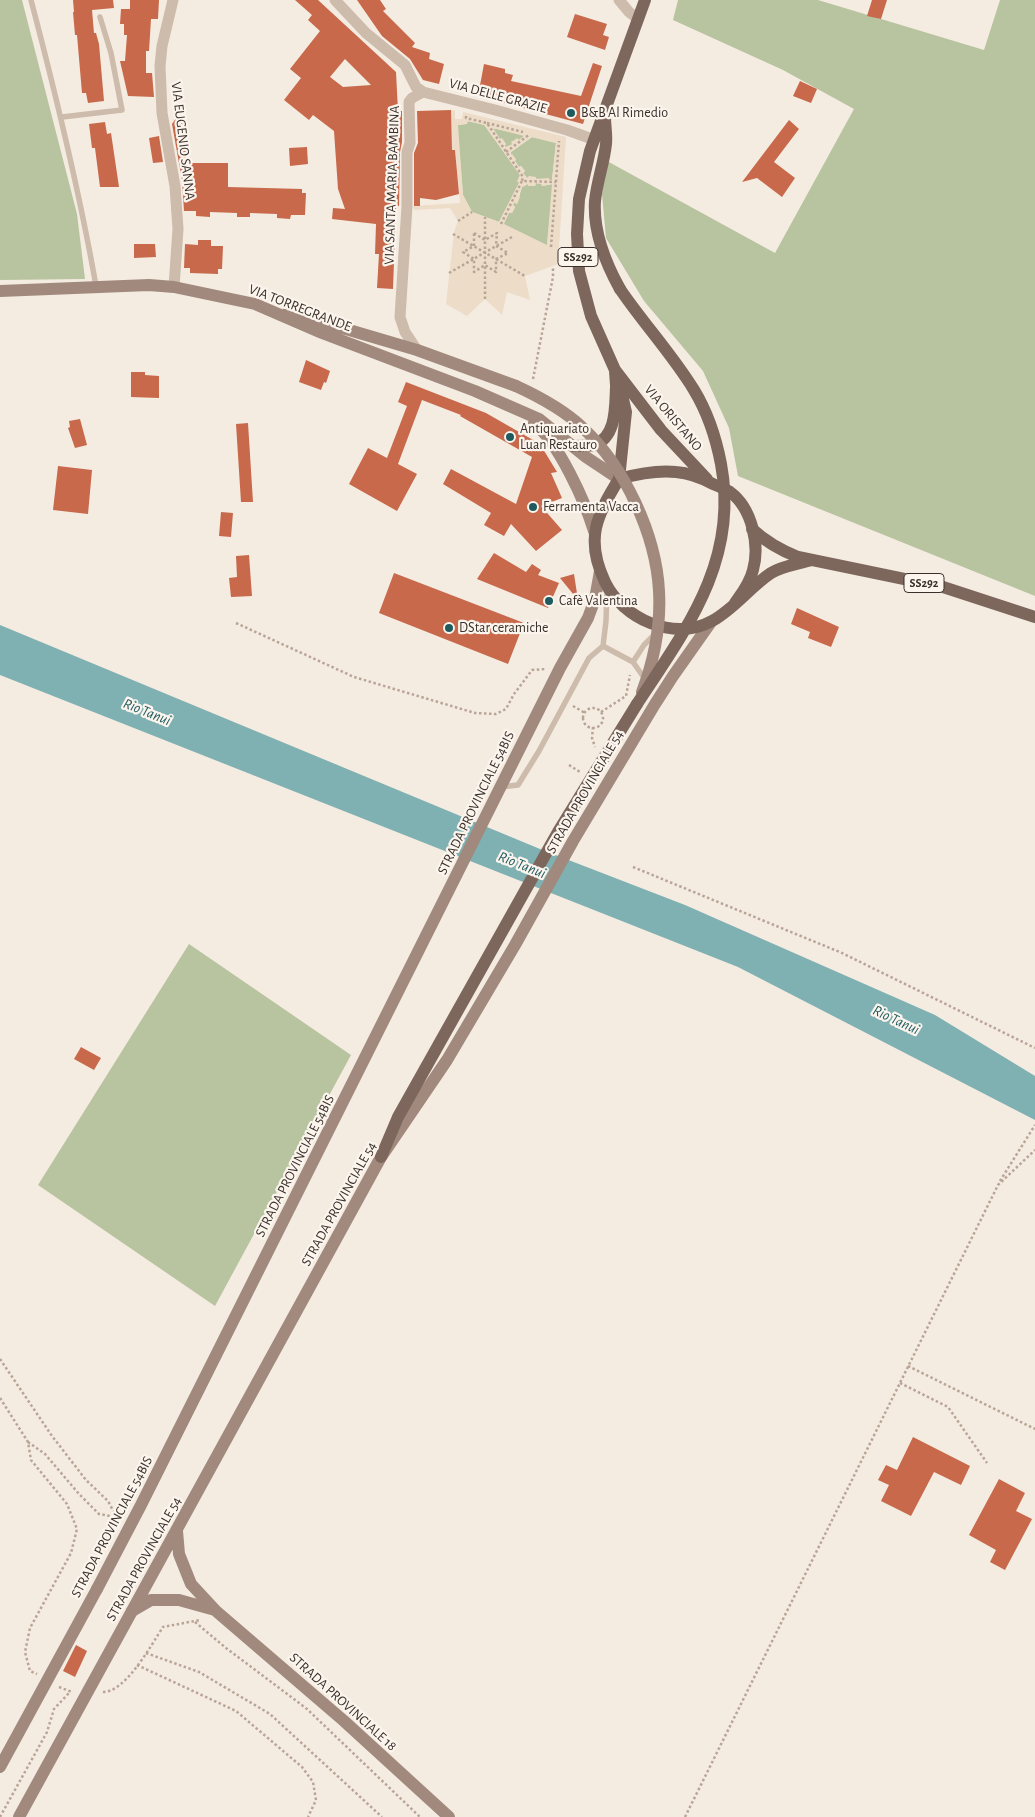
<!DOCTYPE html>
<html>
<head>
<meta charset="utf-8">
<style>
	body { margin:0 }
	canvas { display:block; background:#f4ebe1 }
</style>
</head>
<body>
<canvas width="1035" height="1817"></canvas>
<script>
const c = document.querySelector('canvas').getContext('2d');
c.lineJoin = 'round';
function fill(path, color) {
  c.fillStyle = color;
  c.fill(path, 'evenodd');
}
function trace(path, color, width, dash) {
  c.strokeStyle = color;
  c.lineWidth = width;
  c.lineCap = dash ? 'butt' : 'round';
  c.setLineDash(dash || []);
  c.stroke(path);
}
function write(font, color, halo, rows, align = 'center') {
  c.font = font + ' "Alegreya Sans",sans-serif';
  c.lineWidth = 4.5;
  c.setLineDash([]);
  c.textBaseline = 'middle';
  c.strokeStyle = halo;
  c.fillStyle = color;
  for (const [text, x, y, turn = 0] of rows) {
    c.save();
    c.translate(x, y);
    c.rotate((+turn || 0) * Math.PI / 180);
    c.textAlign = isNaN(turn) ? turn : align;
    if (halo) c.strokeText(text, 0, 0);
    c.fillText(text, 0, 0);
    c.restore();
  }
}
fill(new Path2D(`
	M0 0H22L77 214 85 279 0 280Z
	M678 0H818L984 50 1000 0H1035V596L738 476 729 428 703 371 644 301 606 238 602 194 607 161 775 253 854 109 783 70 673 20Z
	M467 121 485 125 520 175 519 183 499 222 472 212 463 195 457 125 466 124Z
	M492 128 525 135 519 140 517 139 511 142 513 144 506 147 504 146 506 144 500 140Z
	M532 137 556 143 552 180 527 178 523 173 525 171 521 166 519 167 511 155V152Z
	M536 183 542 184V186L553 184 547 246 503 224 509 212 512 213 515 207 513 205 514 202 517 204 522 187 528 184 535 186Z
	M189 944 351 1055 215 1306 38 1185Z`), '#b8c4a0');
fill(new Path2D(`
	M451 110 455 111V119H462L463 112 566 137 558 264 525 276 530 300 507 292 502 315 485 299 467 316 446 304 454 232 458 221 450 208 414 210 413 206 460 203 455 150H452ZM468 121 484 125 520 175 517 181 519 183 499 222 472 212 463 195 458 125 467 124ZM493 128 524 136 519 140 517 138 511 143 513 144 506 147 504 146 506 144 502 138 500 139ZM532 137 556 143 552 180H549V178L536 179V177L529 176 527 178 523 173 525 171 521 166 519 167 515 162 516 159 512 154 510 155 511 152ZM536 183 541 184 542 186 552 184 547 245 504 224 509 213H512L515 207 513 205 514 202 517 204 520 197 518 196 522 187 528 184V186H535Z`), '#ecdcc8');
fill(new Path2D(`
	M0 625 540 849 685 905 935 1015 1035 1076V1120L738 967 0 675Z`), '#7fb0b2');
fill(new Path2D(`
	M73 0H113L114 8 92 10 94 33H96L99 44 104 101 88 103 86 93H82L77 35H75L73 12H74Z
	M130 0H159L158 19H151L149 51H146V73H152L154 97 128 96 120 61H125L127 35H124V24H120L121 9H130Z
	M295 0H318L396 72 398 111H402V142L400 152 399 206H396L393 289 377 288 379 254H375L376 224 332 219 333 208 345 209 338 189 334 131 313 115 309 120 284 100 301 78 290 69 320 31 308 20 312 15ZM345 59 371 85 343 87 330 77Z
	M357 0H380L386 9 383 11 415 43 412 47 430 53 429 59 444 64 439 84 423 80 410 59 382 36Z
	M872 0H887L881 19 867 16Z
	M575 14 607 24 603 35 609 37 605 50 567 37Z
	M593 63 602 66 583 124 478 96 484 64 505 69V73L513 75 511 81 581 96Z
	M800 81 817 89 811 103 793 96Z
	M451 110 452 150H455L459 194 436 200 420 198V206H414V153L418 143 417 111Z
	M181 111 188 163H228V187L302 189V193H306L305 215H291L290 219 277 218V214L250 213V217H237V213L210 212V217L196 216V211H184L182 180 172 124Z
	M789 120 799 129 774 162 795 178 782 197 757 178 742 182Z
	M105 122 107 134 111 133 119 187H100L95 148H92L89 124Z
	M159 136 163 162 153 163 149 138Z
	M307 147 308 164 290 166 289 148Z
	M198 240H211V246H223L222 269H218V274L190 273V268H184L185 244 198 245Z
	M134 244H155L156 257 134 258Z
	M306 360 330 371 326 383 324 382 321 390 299 382Z
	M131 372H145V375L159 376V398L131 397Z
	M406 382 486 413 540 444 557 472 551 473 562 498 541 506 562 530 536 551 511 524 504 536 484 525 491 513 443 484 451 469 516 504 532 457 460 416 461 415 422 400 398 464 417 474 397 511 349 484 368 448 387 458 407 406 398 402Z
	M80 419 87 445 75 448 68 428 70 427 69 421Z
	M248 423 253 502H241L236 424Z
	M58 466 92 470 88 514 53 510Z
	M221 512 233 513 231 537 219 536Z
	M494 553 526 572 532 564 541 570 538 575 559 583 548 608 477 579Z
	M249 555 252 596 231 597 229 578 237 577 236 556Z
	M394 573 524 623 508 664 379 613Z
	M574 574 578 600 560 578Z
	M797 608 839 627 831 647 808 638 810 632 791 624Z
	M81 1047 101 1058 94 1070 74 1059Z
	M913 1437 970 1466 961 1485 934 1472 911 1516 881 1501 889 1485 878 1480 886 1465 897 1470Z
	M999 1479 1025 1493 1016 1511 1032 1519 1005 1570 990 1562 996 1550 969 1535Z
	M76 1645 87 1651 75 1677 63 1671Z`), '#c8694b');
trace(new Path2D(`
	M466 116V118L487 123 523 177 522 181 556 182
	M487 123 523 132
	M506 152 530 134
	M458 221 472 212
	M501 224 522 181
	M474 233 485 240 497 233 496 246 508 253 496 259V272L485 265 474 272V259L463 252 474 246Z
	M453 234 525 276
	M551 247 559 141
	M449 273 512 237
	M485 299V217
	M533 379 553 277V266
	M236 623 354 677 475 713 496 714 506 709 514 694 532 670 546 669
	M573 706 585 713
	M583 718a10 10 0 1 1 20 0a10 10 0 1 1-20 0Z
	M601 712 626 696 630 675
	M593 727 592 738 595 747
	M569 765 580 772
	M633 867 842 953 1035 1048
	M1000 1181 1035 1125
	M0 1359 52 1436 86 1480 108 1501 117 1518
	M908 1366 1035 1429
	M900 1383 948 1407 987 1463
	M0 1398 28 1442 31 1460 67 1504 77 1529 71 1553 30 1628 25 1652 30 1671 37 1674
	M28 1442 45 1454 79 1494 99 1514 116 1517
	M195 1622 226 1648 307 1709 420 1817
	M146 1653 199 1672 270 1714 382 1817
	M137 1665 236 1711 302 1767 313 1782 316 1800 308 1817
	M59 1687 72 1692
	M103 1692C126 1692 151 1645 163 1627L200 1620
	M0 1817 47 1732 54 1709 69 1693
	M685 1817 998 1185 1035 1150`), '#b9a596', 2.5, [2.5, 2.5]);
trace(new Path2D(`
	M31 0C56 95 79 189 96 286
	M62 117 122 110 111 53 100 17
	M603 646 633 662 645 679
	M633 662 644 645 655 634
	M501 787 518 785 539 751 589 658 603 646 606 621 607 591`), '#cdbbac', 5.5);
trace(new Path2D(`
	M173 0 162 46 160 66 162 113 175 186 178 229 174 287
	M335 0 366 33 405 65 416 87 423 92 495 110 567 130 595 140
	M619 0 629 12 638 19
	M417 350 405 332 400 317 407 206V152L410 143 409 102 412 98 423 92`), '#cdbbac', 11);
trace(new Path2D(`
	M0 291 149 285 174 287 255 304 322 333 475 391 539 419 586 457 619 479
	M288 312 417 350 516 386
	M534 423C558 442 585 501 594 531
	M177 1531 179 1554 191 1584 216 1611 344 1721 449 1817
	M97 1589 141 1505 560 668 588 618 595 599 600 571
	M132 1611 381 1157 447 1060 515 945 573 841 655 704 673 676 711 622
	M132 1611 151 1600H179L215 1610`), '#a18a7d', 12);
trace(new Path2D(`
	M645 0 590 151 579 199 577 234 579 271 591 316 615 370 661 430 707 479
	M605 117C605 126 607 135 606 144 604 163 597 181 595 201 593 232 605 262 620 289
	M615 371 616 385 623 399 626 412 619 479
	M573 446C580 446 588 446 594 445 617 437 615 406 616 387
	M752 529C766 542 780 550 798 557L943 587 1035 617
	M735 603C742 593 750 583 753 570 760 545 752 508 730 492 725 489 718 486 713 484 702 478 689 473 676 472 657 470 637 474 619 479 596 516 585 540 605 582 623 619 674 642 712 621 734 609 750 587 771 573 782 566 798 564 811 560
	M381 1157 398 1117 558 832 637 704`), '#7d675c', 12);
trace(new Path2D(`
	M516 386C540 397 564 410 583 428 625 467 656 535 659 591 661 626 654 660 642 692
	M0 1767 97 1589
	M19 1817 132 1611`), '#a18a7d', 12);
trace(new Path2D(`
	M620 289C643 323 672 354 694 390 708 413 716 438 721 464 739 560 687 628 637 704`), '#7d675c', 12);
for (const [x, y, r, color] of [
	[571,113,5,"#1f5a5e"],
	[510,437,5,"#1f5a5e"],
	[533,507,5,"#1f5a5e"],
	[549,601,5,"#1f5a5e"],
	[449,628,5,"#1f5a5e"]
]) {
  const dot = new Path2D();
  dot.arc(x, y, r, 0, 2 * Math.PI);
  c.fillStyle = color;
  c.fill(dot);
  trace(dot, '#fbf5ee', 2);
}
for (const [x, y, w] of [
	[578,257,40],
	[924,583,40]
]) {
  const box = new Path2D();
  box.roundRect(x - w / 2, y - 9.5, w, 19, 4);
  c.fillStyle = '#fbf5ee';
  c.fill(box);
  trace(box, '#3b302b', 1);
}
write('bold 12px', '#3b302b', null, [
	["SS292",578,257],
	["SS292",924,583]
]);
write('14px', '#3b302b', '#fbf5ee', [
	["VIA DELLE GRAZIE",498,96,15],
	["VIA EUGENIO SANNA",183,141,83],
	["VIA SANTA MARIA BAMBINA",392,185,-88],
	["VIA TORREGRANDE",300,308,21],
	["VIA ORISTANO",673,418,50],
	["STRADA PROVINCIALE 54",585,792,-60],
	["STRADA PROVINCIALE 54BIS",476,803,-64],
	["STRADA PROVINCIALE 54BIS",295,1166,-63],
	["STRADA PROVINCIALE 54",339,1204,-61],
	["STRADA PROVINCIALE 54BIS",112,1527,-62],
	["STRADA PROVINCIALE 54",144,1559,-61],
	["STRADA PROVINCIALE 18",343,1702,42]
]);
write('14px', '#3b302b', '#fbf5ee', [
	["B&B Al Rimedio",581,113],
	["Antiquariato",520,429],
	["Luan Restauro",520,445],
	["Ferramenta Vacca",543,507],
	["Cafè Valentina",559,601],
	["DStar ceramiche",459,628]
], 'left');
write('italic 15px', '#1f5a5e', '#fbf5ee', [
	["Rio Tanui",147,712,22],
	["Rio Tanui",522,865,22],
	["Rio Tanui",896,1020,25]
]);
</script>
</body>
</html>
